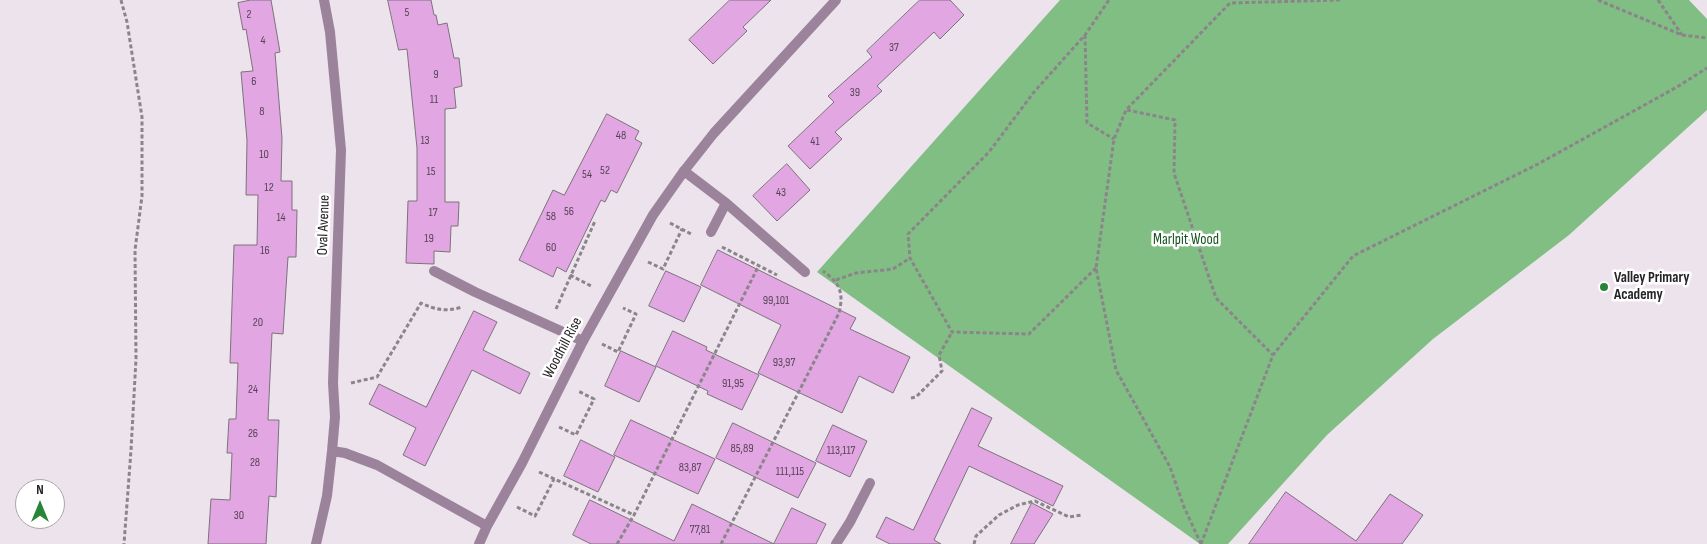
<!DOCTYPE html>
<html>
<head>
<meta charset="utf-8">
<style>
	body { margin:0 }
	#map { position:relative; width:1707px; height:544px; overflow:hidden; background:#ede3ed; font-family:"Sofia Sans Condensed",sans-serif }
	canvas { display:block }
	.north { position:absolute; left:15px; top:479px; width:50px; height:50px; box-sizing:border-box; background:#fff; border:1px solid #a8a7a8; border-radius:50%; rotate:0deg; font-size:14px; font-weight:700; line-height:20px; text-align:center; color:#262326 }
	.north::after { content:''; display:block; margin:auto; width:18px; height:22px; background:#298536; clip-path:polygon(50% 0,100% 100%,50% 72%,0 100%) }
</style>
</head>
<body>
<div id="map">
<canvas width="1707" height="544"></canvas>
<div class="north">N</div>
</div>
<script>
const c = document.querySelector('canvas').getContext('2d');
c.lineJoin = 'round';
function fill(path, color) {
  c.fillStyle = color;
  c.fill(path, 'evenodd');
}
function trace(path, color, width, dash) {
  c.strokeStyle = color;
  c.lineWidth = width;
  c.lineCap = dash ? 'butt' : 'round';
  c.setLineDash(dash || []);
  c.stroke(path);
}
function write(font, color, halo, rows, align = 'center') {
  c.font = font + ' "Sofia Sans Condensed",sans-serif';
  c.lineWidth = 5;
  c.setLineDash([]);
  c.textBaseline = 'middle';
  c.strokeStyle = halo;
  c.fillStyle = color;
  for (const [text, x, y, turn = 0] of rows) {
    c.save();
    c.translate(x, y);
    c.rotate((+turn || 0) * Math.PI / 180);
    c.textAlign = isNaN(turn) ? turn : align;
    if (halo) c.strokeText(text, 0, 0);
    c.fillText(text, 0, 0);
    c.restore();
  }
}
fill(new Path2D(`
	M1060 0H1689L1707 19V110L1569 235 1433 339 1327 435 1228 544H1200L817 272Z`), '#80be83');
const building = new Path2D(`
	M251 0H271L275 23 280 52 275 53 282 138 281 181H292V210H297L296 257H288L283 334 272 333 268 420H279L276 497 269 496 266 544H208L211 499 230 500 232 453H227L229 419H236L238 363H230L234 245H257L258 195H246L247 140 241 72 253 71 246 29 243 30 238 3Z
	M388 0H431L434 15H436L438 25 447 23 454 58H459L462 86 454 88 456 108 445 109V202H459L458 226H451L450 252 434 251V264L406 263 408 201H417V148L407 49 399 50Z
	M730 0H771L743 27 747 31 713 64 689 40Z
	M920 0H950L964 15 940 39 934 32 877 86 882 91 835 132 842 139 810 169 788 146 834 102 828 96 872 57 867 51Z
	M607 114 639 131 635 139 642 143 617 193 611 190 605 202 601 200 566 272 557 267 553 277 519 260 553 190 564 195Z
	M787 164 810 190 777 221 753 196Z
	M718 250 856 318 850 329 910 357 893 393 859 376 842 413 758 373 781 325 701 285Z
	M666 271 701 287 684 322 649 306Z
	M474 311 497 322 483 350 530 373 520 394 472 370 425 466 403 455 416 428 369 404 379 384 426 407Z
	M673 331 707 347 706 350 759 375 742 410 707 394 708 391 656 366Z
	M621 351 656 367 639 402 605 386Z
	M972 408 992 418 978 446 1063 486 1053 506 969 466 934 540 941 544H890L876 537 886 517 913 530Z
	M631 420 715 459 698 494 614 455Z
	M733 423 816 463 798 498 716 458Z
	M833 425 867 441 850 477 816 461Z
	M581 440 615 457 598 492 564 476Z
	M1286 492 1356 541 1390 494 1423 515 1402 544H1249Z
	M590 500 674 541 692 504 774 544H591L573 535Z
	M1032 503 1053 514 1034 544H1011Z
	M792 508 826 524 816 544H774Z`);
fill(building, '#e2a6e2');
trace(building, '#7b727a', 1);
trace(new Path2D(`
	M121 0 127 22 142 117V196L135 250 136 359 131 450 124 544
	M1598 0 1682 35 1707 38
	M1658 0 1682 35
	M1085 35 1087 123 1114 139
	M1127 110 1175 120 1174 173 1216 298 1273 355
	M670 223 693 235
	M722 247 777 275
	M648 262 663 269 682 229
	M1096 268 1029 334 952 332 910 258 908 234 989 152 1034 92 1085 35 1109 0
	M570 275 593 287
	M836 280 856 273 893 269 910 258
	M556 309 595 221
	M602 344 618 352 636 314 623 308
	M351 383 377 377 421 303C436 310 447 312 462 307
	M911 398 916 397 942 371 939 355 952 332
	M559 427 576 435 594 399 578 391
	M539 472 634 515
	M517 507 535 516 554 479
	M617 544 634 515 759 265
	M721 544 839 313C844 293 840 283 823 271
	M974 544 976 536 999 515 1018 505 1035 501 1069 517 1082 515
	M1201 544 1273 355 1353 256 1538 164 1677 87 1707 68
	M1201 544 1184 507 1170 467 1116 370 1096 268 1114 139 1126 110 1230 3 1340 0`), '#8b858b', 3, [4, 2.5]);
trace(new Path2D(`
	M684 171 726 203 805 272
	M711 232 726 203
	M434 271 475 292 583 341
	M836 544 850 522 870 483`), '#9c839c', 10);
trace(new Path2D(`
	M332 451 345 453 377 465 487 526
	M316 544 327 496 332 451 335 417 333 383 341 150 330 32 324 0
	M479 544 487 526 522 463 583 341 653 215 684 171 714 133 836 0`), '#9c839c', 10);
for (const [x, y, r, color] of [
	[1604,287,5,"#298536"]
]) {
  const dot = new Path2D();
  dot.arc(x, y, r, 0, 2 * Math.PI);
  c.fillStyle = color;
  c.fill(dot);
  trace(dot, '#fff', 2);
}
write('12px', '#545', null, [
	["5",407,13],
	["2",249,15],
	["4",263,41],
	["37",894,48],
	["9",436,75],
	["6",254,82],
	["39",855,93],
	["11",434,100],
	["8",262,112],
	["48",621,136],
	["13",425,141],
	["41",815,142],
	["10",264,155],
	["52",605,171],
	["15",431,172],
	["54",587,175],
	["12",269,188],
	["43",781,193],
	["56",569,212],
	["17",433,213],
	["58",551,217],
	["14",281,218],
	["19",429,239],
	["60",551,248],
	["16",265,251],
	["99,101",776,301],
	["20",258,323],
	["93,97",784,363],
	["91,95",733,384],
	["24",253,390],
	["26",253,434],
	["85,89",742,449],
	["113,117",841,451],
	["28",255,463],
	["83,87",690,468],
	["111,115",790,472],
	["30",239,516],
	["77,81",700,530]
]);
write('15px', '#262326', '#fff', [
	["Oval Avenue",324,225,-88],
	["Woodhill Rise",563,348,-62]
]);
write('15px', '#14551e', '#fff', [
	["Marlpit Wood",1186,240]
]);
write('bold 15px', '#262326', '#fff', [
	["Valley Primary",1614,278],
	["Academy",1614,295]
], 'left');
</script>
</body>
</html>
